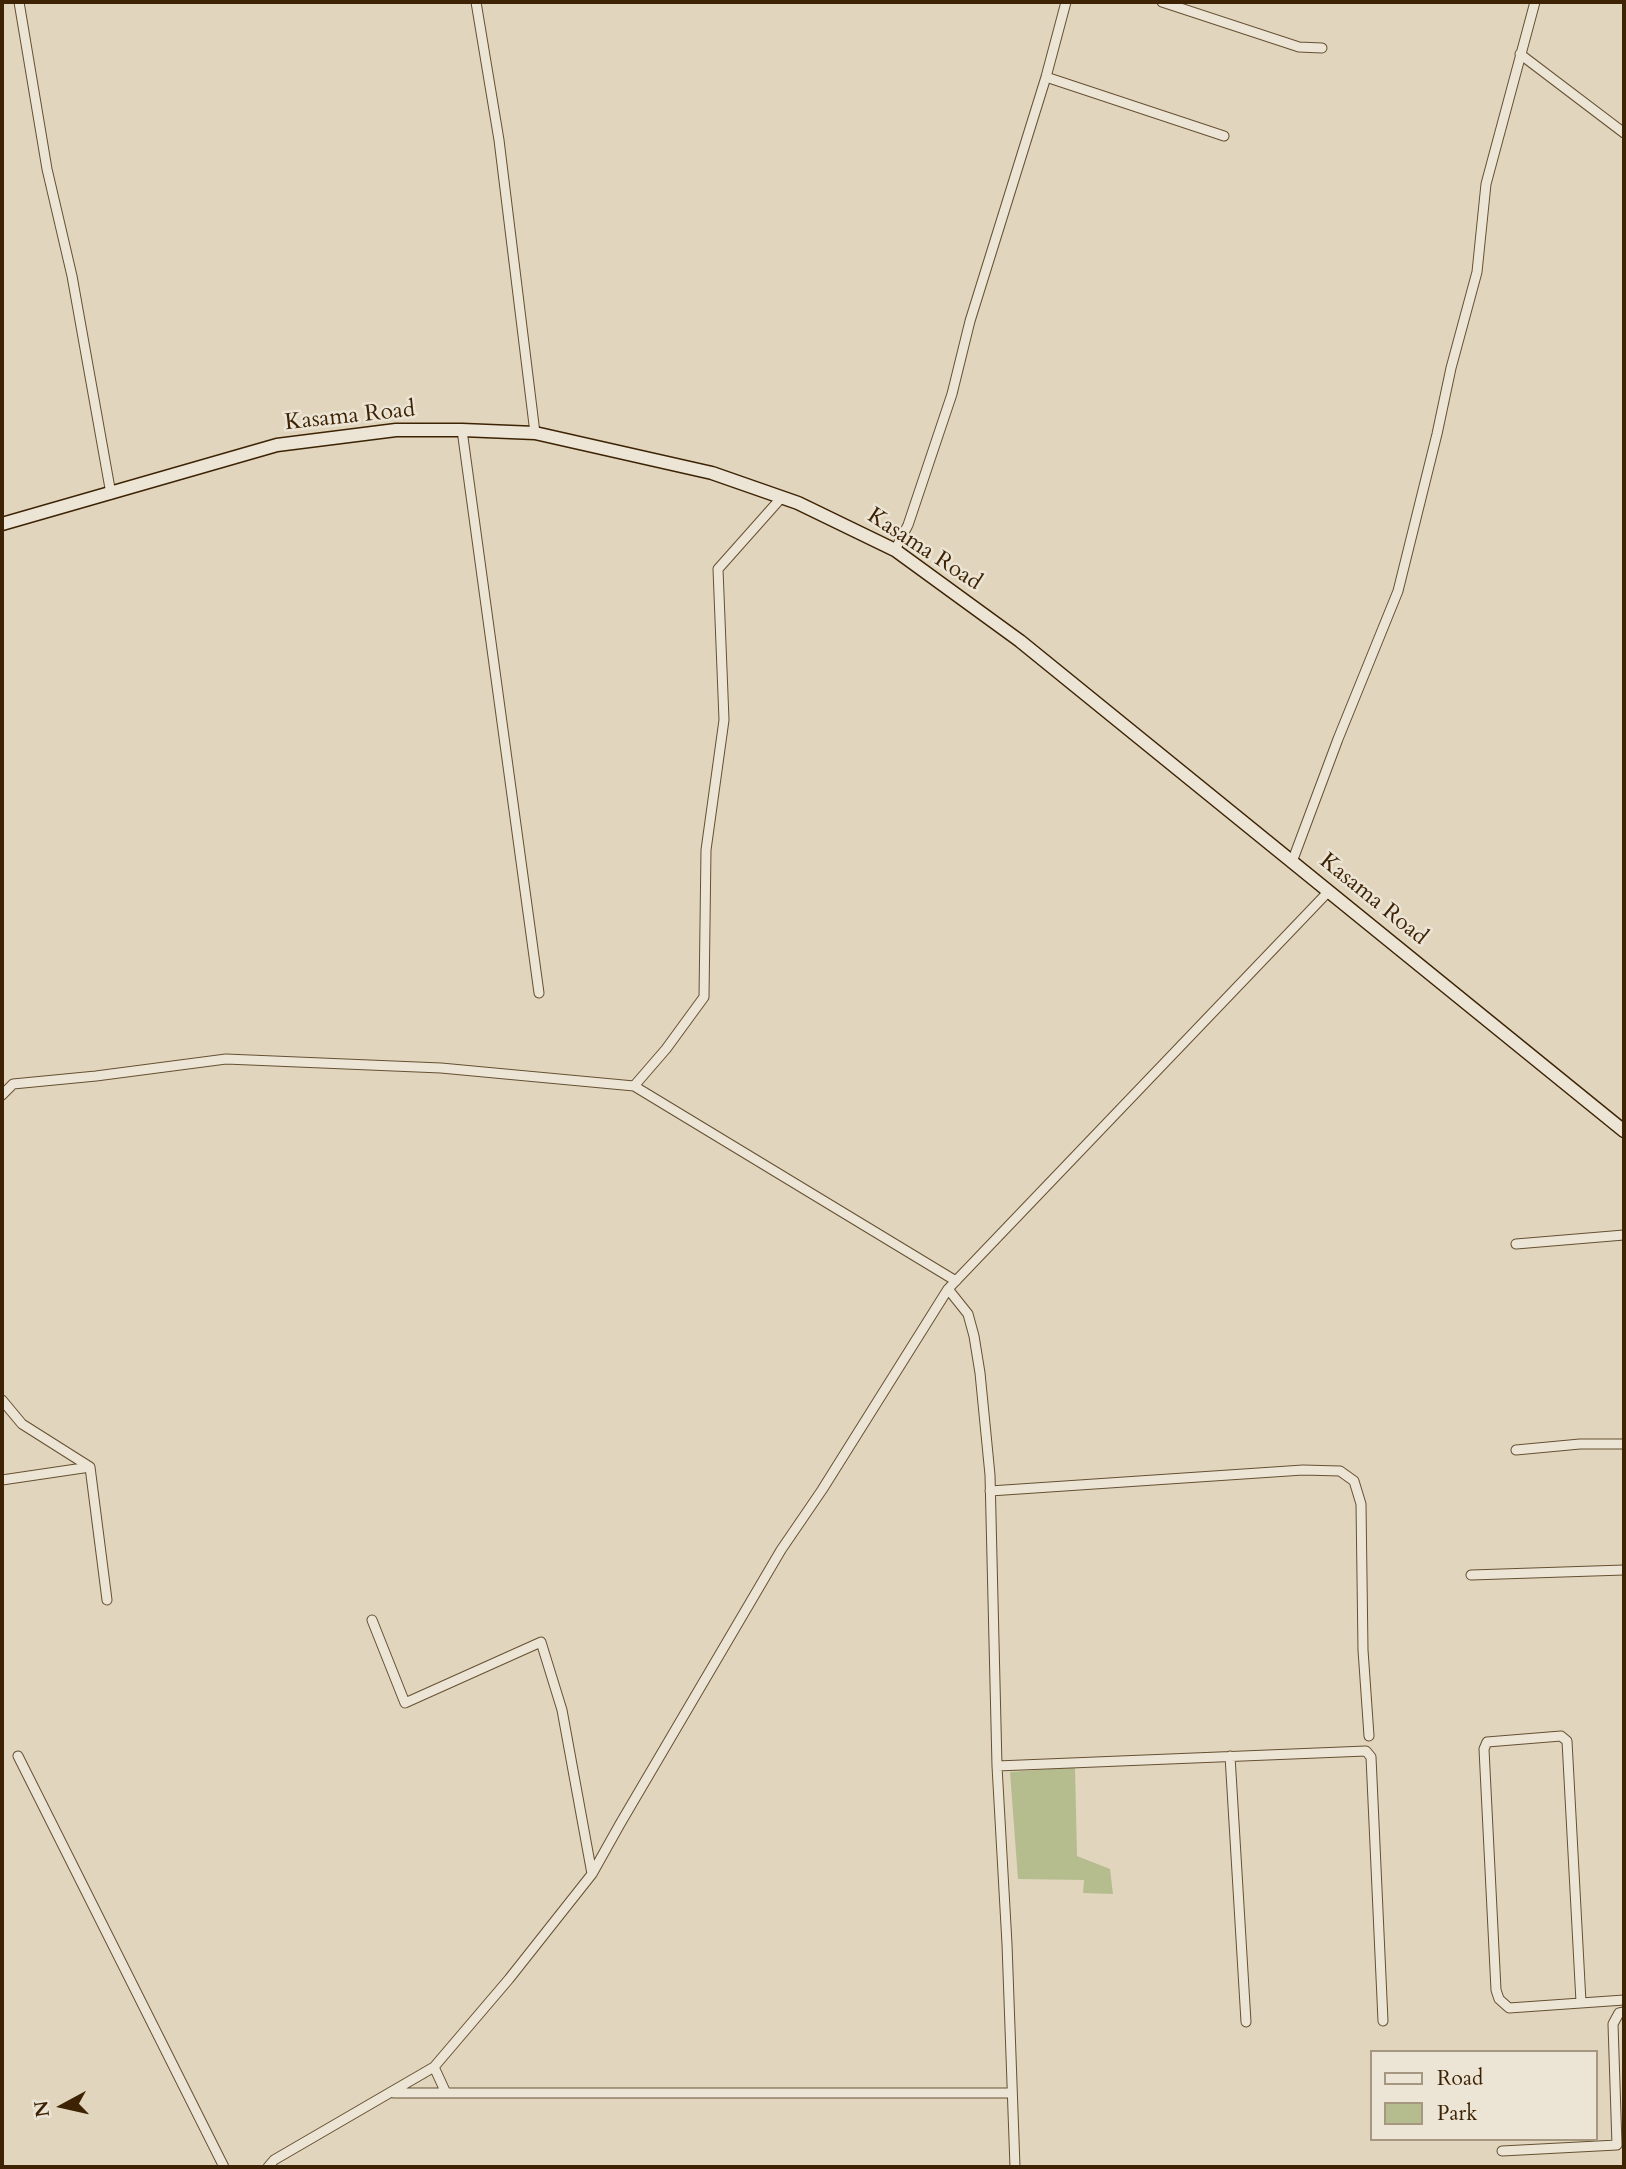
<!DOCTYPE html>
<html>
<head>
<meta charset="utf-8">
<style>
	body { margin:0 }
	#map { position:relative; width:1626px; height:2169px; overflow:hidden; background:#e1d6bd; font-family:Cardo,serif }
	canvas { display:block }
	.frame { position:absolute; inset:0; border:4px solid #3d2304; pointer-events:none }
	.legend { position:absolute; left:1370px; top:2050px; width:228px; height:91px; box-sizing:border-box; background:#ece4d4; border:2px solid #a69781; margin:0; padding:9px 12px; list-style:none; font-size:21px; color:#3d2304 }
	.legend li { display:flex; align-items:center; gap:14px; height:35px }
	.legend b { width:35px; border:2px solid #a69781 }
	.north { position:absolute; left:28px; top:2071px; width:70px; height:70px; -webkit-text-stroke:5px #ece4d4; paint-order:stroke; rotate:262deg; font-size:19px; font-weight:700; line-height:28px; text-align:center; color:#3d2304 }
	.north::after { content:''; display:block; margin:auto; width:24px; height:32px; background:#3d2304; clip-path:polygon(50% 0,100% 100%,50% 72%,0 100%) }
</style>
</head>
<body>
<div id="map">
<canvas width="1626" height="2169"></canvas>
<div class="frame"></div>
<ul class="legend">
<li><b style="height:9px;background:#ece4d4"></b>Road</li>
<li><b style="height:19px;background:#b5bd8f"></b>Park</li>
</ul>
<div class="north">N</div>
</div>
<script>
const c = document.querySelector('canvas').getContext('2d');
c.lineJoin = 'round';
function fill(path, color) {
  c.fillStyle = color;
  c.fill(path, 'evenodd');
}
function trace(path, color, width, dash) {
  c.strokeStyle = color;
  c.lineWidth = width;
  c.lineCap = dash ? 'butt' : 'round';
  c.setLineDash(dash || []);
  c.stroke(path);
}
function write(font, color, halo, rows, align = 'center') {
  c.font = font + ' Cardo,serif';
  c.lineWidth = 5;
  c.setLineDash([]);
  c.textBaseline = 'middle';
  c.strokeStyle = halo;
  c.fillStyle = color;
  for (const [text, x, y, turn = 0] of rows) {
    c.save();
    c.translate(x, y);
    c.rotate((+turn || 0) * Math.PI / 180);
    c.textAlign = isNaN(turn) ? turn : align;
    if (halo) c.strokeText(text, 0, 0);
    c.fillText(text, 0, 0);
    c.restore();
  }
}
fill(new Path2D(`
	M1075 1767 1077 1856 1110 1869 1113 1894 1083 1893 1084 1880 1018 1879 1010 1772Z`), '#b5bd8f');
const street = new Path2D(`
	M19 2 47 169 72 276 111 494
	M476 2 499 140 535 433
	M1162 2 1299 47 1322 48
	M1520 54 1624 133
	M1046 77 1224 136
	M462 430 539 993
	M895 550 908 525 952 394 970 321 1046 77 1066 2
	M1292 862 1338 739 1398 591 1437 434 1451 368 1477 272 1486 184 1535 2
	M634 1086 956 1281
	M2 1095 13 1084 96 1076 226 1059 441 1068 634 1086 666 1049 704 997 706 850 724 720 718 569 782 497
	M1516 1244 1624 1235
	M948 1289 968 1314 974 1336 980 1373 990 1475 997 1766 1007 1944 1015 2167
	M2 1400 22 1424 90 1467 107 1600
	M1516 1450 1580 1444H1624
	M2 1480 90 1467
	M990 1491 1303 1470 1340 1471 1354 1481 1361 1504 1363 1650 1369 1736
	M1471 1575 1624 1570
	M372 1620 405 1703 541 1642 562 1710 592 1874
	M18 1756 224 2167
	M1230 1756 1246 2022
	M997 1766 1366 1751 1371 1757 1383 2021
	M1581 2002 1567 1741 1561 1736 1487 1742 1484 1749 1496 1990 1499 1999 1509 2008 1624 2000
	M434 2067 446 2093
	M394 2093H1012
	M1502 2151 1617 2145 1613 2024 1619 2013 1624 2012
	M268 2167 274 2160 434 2067 509 1979 592 1874 620 1824 781 1550 822 1490 948 1289 1329 891`);
const secondary = new Path2D(`
	M2 524 277 445 396 430H462L535 433 712 473 798 503 895 550 1020 641 1624 1131`);
trace(street, '#665032', 11);
trace(secondary, '#3d2304', 15);
trace(street, '#ece4d4', 9);
trace(secondary, '#ece4d4', 12);
write('23px', '#3d2304', '#ece4d4', [
	["Kasama Road",350,417,-6],
	["Kasama Road",924,550,33],
	["Kasama Road",1373,900,39]
]);
</script>
</body>
</html>
